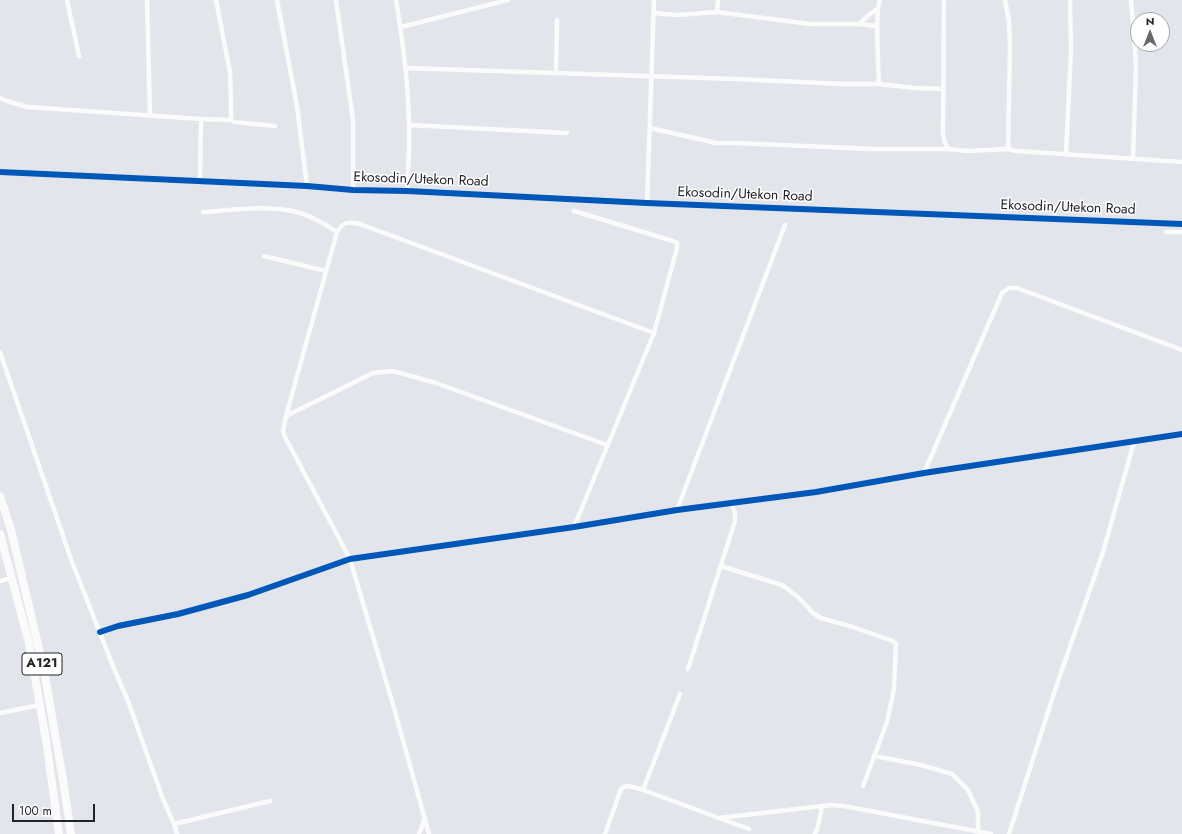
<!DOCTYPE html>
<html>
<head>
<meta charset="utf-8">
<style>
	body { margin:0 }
	#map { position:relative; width:1182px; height:834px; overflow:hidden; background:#e2e5ec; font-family:Jost,sans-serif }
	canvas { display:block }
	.north { position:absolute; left:1130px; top:12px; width:40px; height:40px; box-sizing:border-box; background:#fff; border:1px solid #a7a7a9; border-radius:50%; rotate:0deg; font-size:11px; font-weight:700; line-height:16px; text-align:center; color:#222429 }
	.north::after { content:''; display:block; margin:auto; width:14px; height:18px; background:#65686d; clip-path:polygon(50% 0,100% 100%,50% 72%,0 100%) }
	.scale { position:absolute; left:12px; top:804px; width:83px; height:18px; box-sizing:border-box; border:2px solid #222429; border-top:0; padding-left:5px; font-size:12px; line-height:14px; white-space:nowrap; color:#222429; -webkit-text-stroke:3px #fff; paint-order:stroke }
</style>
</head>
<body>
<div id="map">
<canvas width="1182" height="834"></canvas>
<div class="north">N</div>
<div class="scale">100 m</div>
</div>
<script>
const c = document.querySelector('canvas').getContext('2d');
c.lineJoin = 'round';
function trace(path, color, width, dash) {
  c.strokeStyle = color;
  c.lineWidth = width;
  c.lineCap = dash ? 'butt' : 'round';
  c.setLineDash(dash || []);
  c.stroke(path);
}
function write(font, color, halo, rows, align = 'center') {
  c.font = font + ' Jost,sans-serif';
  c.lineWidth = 3;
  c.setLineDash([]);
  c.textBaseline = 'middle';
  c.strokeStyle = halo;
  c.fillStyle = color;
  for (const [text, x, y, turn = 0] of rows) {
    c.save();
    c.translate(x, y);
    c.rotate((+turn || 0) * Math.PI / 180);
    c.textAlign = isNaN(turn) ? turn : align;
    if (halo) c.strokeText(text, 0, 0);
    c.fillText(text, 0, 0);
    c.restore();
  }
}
trace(new Path2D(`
	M67 0 79 56
	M147 0 150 115
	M216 0 230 72 231 103V120
	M277 0 297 106 307 186
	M336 0 353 120V190
	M396 0C403 41 408 83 409 124 410 147 408 169 407 191
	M944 0 943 134 945 143 948 149
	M1005 0 1009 21 1010 45 1008 149
	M1131 0 1135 49 1136 67 1133 158
	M878 8C876 35 878 58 879 84
	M717 12 718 0
	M654 13 678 15 717 12 810 24H859L869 15 878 8 880 0
	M859 24 877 26
	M401 27 508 0
	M405 68 735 79 844 84H879L915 88 944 89
	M556 73 557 20
	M0 98 4 100 27 107 201 119
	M409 125 567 133
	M650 128 716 143H735L873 149H948L968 151 1008 149 1016 151 1047 153 1182 162
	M1066 154 1071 50 1070 0
	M0 172 307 186 353 190 407 191 647 203 1182 224
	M200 180 201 119 231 120 234 122 275 126
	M647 203 654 0
	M203 212C231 210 266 205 293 211 309 215 324 223 337 232
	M1166 232H1182
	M264 256 326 271
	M0 352 72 562 113 666 128 701 163 799 174 824 177 834
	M286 416 373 373 393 371 436 383 607 445
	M924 473 1002 293 1009 288H1017L1182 350
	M677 510 785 225
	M574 527 654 333 677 248V243L673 241 574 211
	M721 566 782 585 798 597 813 613 821 618 853 627 893 641 896 644 894 689 887 722 863 786
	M0 581 12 578
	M100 632 118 626 178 614 248 595 350 559 574 527 677 510 816 492 924 473 1182 434
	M688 669 735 521V513L732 504
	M0 713 40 705
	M875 756 921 765 952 774 968 790 978 812V832
	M643 790 680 694
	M719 818 831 805 844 806 991 834
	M174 824 270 801
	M419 834 425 818
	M429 834 394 708 350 559 285 437 283 431 286 416 337 232C344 221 348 222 360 224L654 333
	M605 834 621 789C626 783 636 788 643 790L749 829
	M815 834 818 826 822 806
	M1009 834 1056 687 1103 552 1134 442`), '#fbfbfc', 4.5);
trace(new Path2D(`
	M0 496 11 530 44 670 63 780 71 834
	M0 534 29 643 46 740 59 834`), '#fbfbfc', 8);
trace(new Path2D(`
	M0 172 307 186 353 190 407 191 647 203 1182 224
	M100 632 118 626 178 614 248 595 350 559 574 527 677 510 816 492 924 473 1182 434`), '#0057b8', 6);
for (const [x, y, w] of [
	[42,664,40]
]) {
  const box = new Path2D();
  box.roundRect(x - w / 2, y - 11, w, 22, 3);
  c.fillStyle = '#fff';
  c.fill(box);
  trace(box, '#222429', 1);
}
write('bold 13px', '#222429', null, [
	["A121",42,664]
]);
write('14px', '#222429', '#fff', [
	["Ekosodin/Utekon Road",421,180,2],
	["Ekosodin/Utekon Road",745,195,2],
	["Ekosodin/Utekon Road",1068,208,2]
]);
</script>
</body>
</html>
